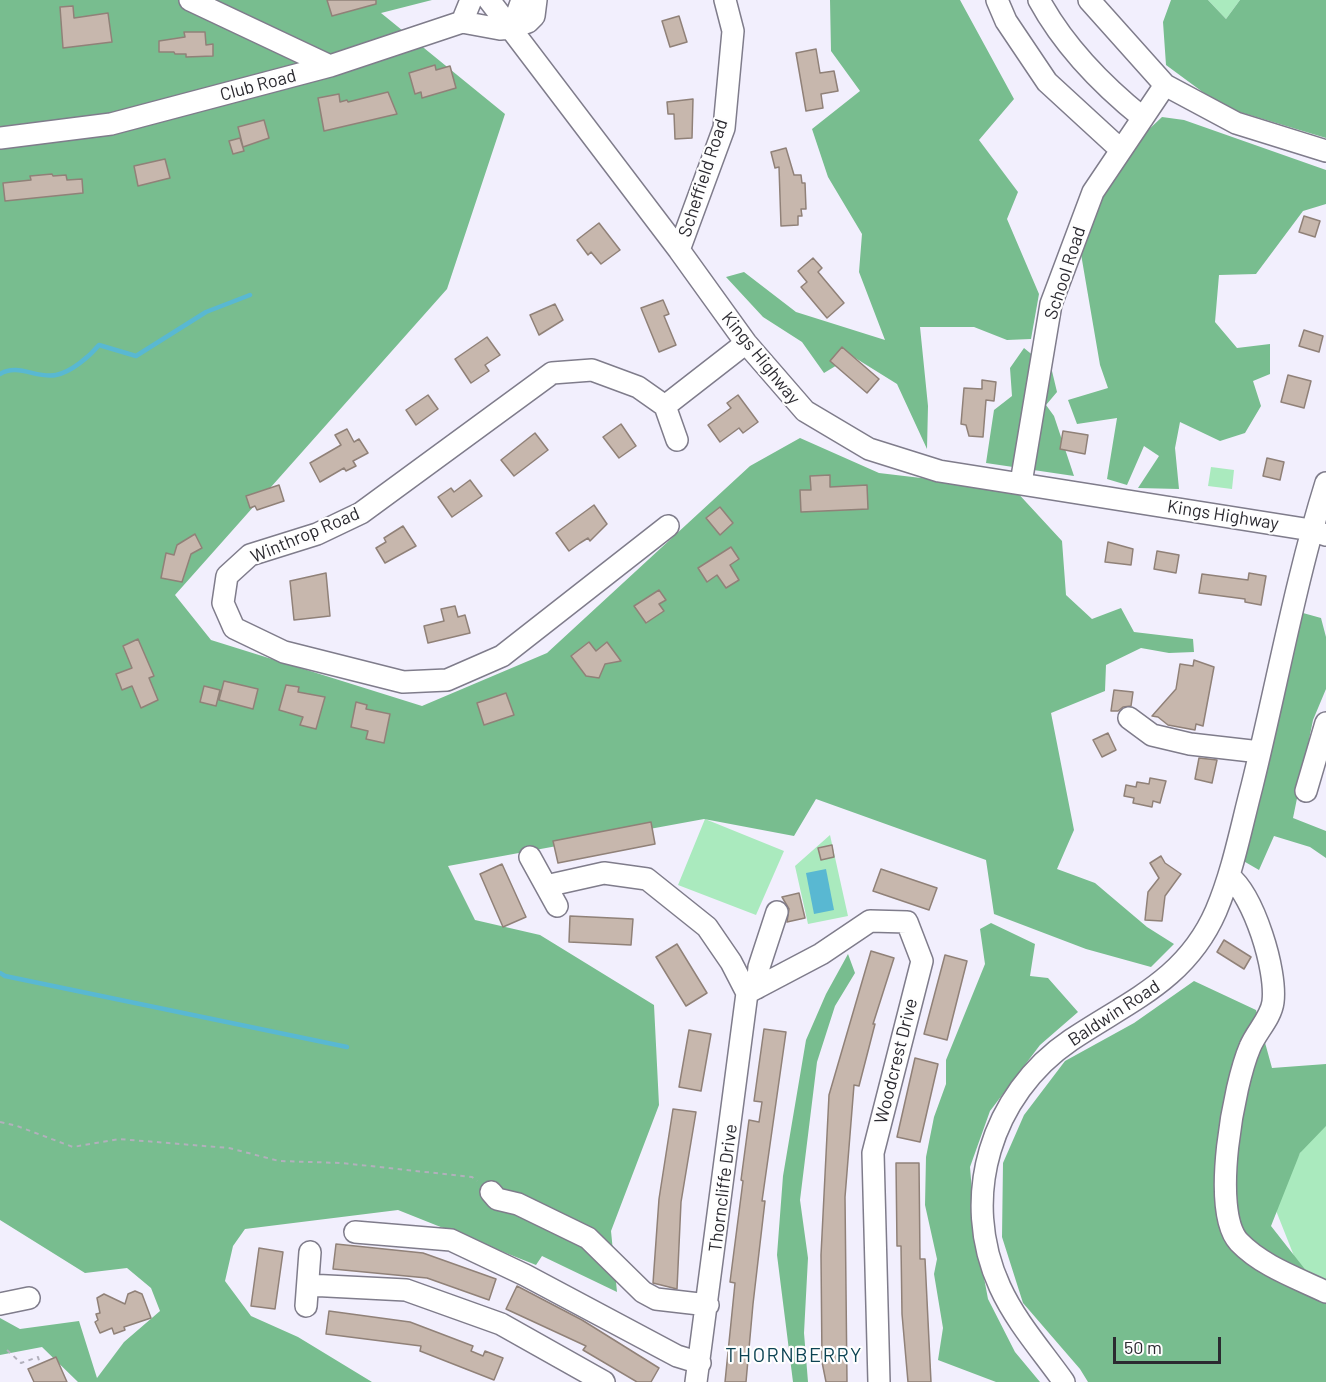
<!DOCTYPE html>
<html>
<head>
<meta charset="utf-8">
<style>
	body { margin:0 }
	#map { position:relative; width:1326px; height:1382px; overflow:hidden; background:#f2effd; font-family:Barlow,sans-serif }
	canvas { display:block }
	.scale { position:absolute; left:1113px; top:1337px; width:108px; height:27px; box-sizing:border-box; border:3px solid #2b2a30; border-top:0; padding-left:8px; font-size:18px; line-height:21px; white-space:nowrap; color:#2b2a30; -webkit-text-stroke:4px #fefefe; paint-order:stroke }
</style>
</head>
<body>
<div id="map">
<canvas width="1326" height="1382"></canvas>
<div class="scale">50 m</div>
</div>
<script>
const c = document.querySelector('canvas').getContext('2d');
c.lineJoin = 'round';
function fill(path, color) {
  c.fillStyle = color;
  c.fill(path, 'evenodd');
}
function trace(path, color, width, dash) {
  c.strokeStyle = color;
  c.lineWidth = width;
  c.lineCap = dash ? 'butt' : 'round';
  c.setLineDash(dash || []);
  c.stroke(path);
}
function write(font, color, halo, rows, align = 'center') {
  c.font = font + ' Barlow,sans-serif';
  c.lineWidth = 4.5;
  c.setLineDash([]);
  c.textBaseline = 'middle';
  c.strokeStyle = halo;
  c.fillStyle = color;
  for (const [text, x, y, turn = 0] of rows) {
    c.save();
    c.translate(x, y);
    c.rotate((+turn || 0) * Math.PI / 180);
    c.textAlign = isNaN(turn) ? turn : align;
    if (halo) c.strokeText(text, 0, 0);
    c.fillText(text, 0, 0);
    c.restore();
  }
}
fill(new Path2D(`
	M1208 0H1240L1226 19Z
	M1211 467 1234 470 1232 489 1208 486Z
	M705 819 784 851 756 915 678 885Z
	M830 835 848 916 808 924 795 866Z
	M1326 1105V1308L1294 1256 1273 1203Z`), '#aaeabe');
fill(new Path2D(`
	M0 0H432L381 13 505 114 447 289 175 595 211 640 422 706 547 653 750 466 800 438 879 473 1014 489 1062 541 1066 595 1092 619 1121 608 1134 632 1193 639 1194 652 1169 653 1141 648 1106 665 1105 691 1051 713 1074 830 1057 869 1095 883 1147 927 1174 944 1151 967 1086 949 994 914 986 860 816 799 794 836 704 819 448 866 475 920 540 935 654 1005 659 1105 611 1231 617 1292 542 1256 536 1265 398 1210 245 1229 233 1246 225 1281 251 1316 298 1337 372 1382H78L42 1347 0 1355V1318L20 1329 79 1321 97 1378 124 1342 160 1311 151 1288 127 1268 85 1273 0 1220Z
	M830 0H960L1014 99 979 140 1018 192 1007 219 1039 294 1031 339 1007 340 974 327H920L928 406 927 449 897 384 852 356 824 373 802 342 763 317 726 277 744 272 796 312 885 340 859 272 862 234 828 177 812 129 860 91 831 51Z
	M1171 0H1208L1226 19 1240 0H1326V138L1223 107 1166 65 1163 22Z
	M1162 117 1184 120 1326 170V204L1303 211 1256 274 1219 275 1215 322 1237 348 1270 344V374L1253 381 1261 406 1245 433 1220 441 1180 422 1175 448 1179 489 1138 488 1159 456 1144 446 1127 485 1107 479 1117 418 1077 424 1068 400 1108 388 1100 365 1081 254 1101 193 1144 134Z
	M1024 348 1052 371 1057 392 1046 405 1054 416 1074 476 986 463 994 410 1012 396 1010 368Z
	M1303 613 1321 618 1326 637V689L1313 720 1293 818 1326 831V858L1310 847 1274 836 1259 870 1240 859Z
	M991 923 1035 944 1030 976 1048 978 1078 1012 1040 1045 990 1111 970 1167 975 1229 988 1299 1015 1352 1040 1382H996L938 1360 943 1328 934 1274 937 1259 925 1205 926 1157 934 1117 946 1084V1060L985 964 980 929Z
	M848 954 855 973 835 1006 817 1062 800 1200 808 1258 804 1333 808 1382H793L777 1255 783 1176 806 1040 826 994Z
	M1194 981 1256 1010 1272 1068 1326 1064V1126L1300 1153 1271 1226 1326 1296V1382H1088L1080 1369 1023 1303 1002 1237 1003 1163 1024 1115 1065 1061 1134 1023Z`), '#78bd8f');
fill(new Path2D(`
	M826 869 834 910 814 914 806 873Z`), '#59b8d2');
trace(new Path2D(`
	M0 374C18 363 37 379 56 375 71 372 89 357 99 345L136 356 206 312 250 295
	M0 973 5 976 347 1047`), '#59b8d2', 4.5);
const building = new Path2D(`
	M327 0H376V4L332 16Z
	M73 6 74 18 108 13 112 42 63 48 60 7Z
	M679 16 687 42 670 47 662 21Z
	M184 32H205L206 45 213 44V56L186 57V54H175L174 52H159V41L185 37Z
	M816 49 820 73 834 71 838 91 821 94 823 108 806 111 796 53Z
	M435 65 436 70 450 66 456 88 422 98 421 92 415 94 409 73Z
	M388 92 397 114 324 131 318 98 339 94 340 102 347 100 348 102Z
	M693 99 692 138 675 139 674 114H668L667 102Z
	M264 120 269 138 243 147 238 127Z
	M240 138 244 151 233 154 229 141Z
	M786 148 794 175H801L802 183H805L806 209H801L802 216H798V225L781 226 779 167 775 168 771 152Z
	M165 159 170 178 138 186 134 166Z
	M52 174 53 176 66 175 67 180 82 179 83 193 5 201 3 183 31 180 30 176Z
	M1304 216 1320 221 1315 237 1299 232Z
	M599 223 620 250 601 264 591 252 588 255 577 240Z
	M813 258 822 268 818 272 844 303 827 318 801 287 807 282 798 271Z
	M663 300 669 314 664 316 676 345 659 352 641 308Z
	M555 304 563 320 539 335 530 315Z
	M1304 330 1323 336 1319 352 1299 346Z
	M487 337 500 355 485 365 489 371 471 383 455 359Z
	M842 347 879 379 867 393 830 361Z
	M1288 375 1311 381 1304 408 1281 402Z
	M982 380 996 382 994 401 986 400 983 437 969 436 966 425 961 424 964 388 982 389Z
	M428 395 438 409 416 425 406 410Z
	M738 395 758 422 743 433 739 428 720 442 708 425 731 408 727 403Z
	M621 424 636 446 619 458 603 437Z
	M347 429 354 442 359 439 368 453 353 461 356 466 346 471 344 468 320 482 310 463 341 445 335 435Z
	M1063 431 1088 435 1085 454 1060 449Z
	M535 433 548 450 514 476 501 460Z
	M1267 458 1284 462 1280 480 1263 476Z
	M830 475V487L867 485 868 509 801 512 800 490H811L810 476Z
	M470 480 482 496 452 517 438 497 451 488 454 492Z
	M279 485 284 501 257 510 255 506 250 508 246 496Z
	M594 505 607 524 590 541 588 538 580 543 569 551 556 533Z
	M720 507 733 523 720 535 706 518Z
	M403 526 416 546 385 563 376 548 386 542 384 538Z
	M195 534 202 548 191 554 182 582 161 578 166 553 174 555 177 545Z
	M1108 542 1133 549 1131 565 1105 562Z
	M731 547 739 559 730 565 739 580 726 588 717 575 707 582 698 568Z
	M1157 551 1179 555 1176 573 1154 569Z
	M326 573 330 616 294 620 290 581Z
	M1249 573 1266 576 1261 605 1245 602V599L1199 593 1202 574 1248 580Z
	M659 590 666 600 659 604 664 611 646 623 634 606Z
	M455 606 458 617 465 615 470 633 428 643 424 626 444 621 441 609Z
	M138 639 154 676 149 678 158 700 141 708 132 686 122 690 116 674 132 668 123 646Z
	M589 642 596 651 607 642 621 661 605 664 599 678 586 676 571 656Z
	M1194 660 1214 667 1203 726 1196 724 1195 730 1168 725 1158 717 1152 716 1176 689 1180 664 1193 666Z
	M224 681 258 689 253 709 219 700Z
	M286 685 299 687 298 692 325 697 316 729 300 725 303 717 279 710Z
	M204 686 220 690 216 706 200 702Z
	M1114 690 1133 692 1131 706 1123 707 1118 711H1111Z
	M506 693 514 715 484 725 477 703Z
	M356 702 367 705 366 709 390 714 384 743 366 739 368 731 351 727Z
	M1108 733 1116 750 1102 757 1093 740Z
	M1199 758 1217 760 1212 783 1195 779Z
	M1150 778 1166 781 1160 803 1153 801 1152 807 1133 803 1134 798 1124 796 1126 785 1136 787 1137 782 1149 784Z
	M651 822 655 844 558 863 553 841Z
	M832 845 834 857 821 860 818 848Z
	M1161 856 1165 863 1181 874 1165 896 1162 921 1145 920 1148 892 1159 878 1150 863Z
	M502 864 526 917 503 927 480 874Z
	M881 869 937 888 929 910 873 891Z
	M799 893 805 918 787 922 789 909 782 897Z
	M570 916 633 919 631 945 569 942Z
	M1224 940 1251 957 1244 969 1217 952Z
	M677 944 707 993 686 1006 656 957Z
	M871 951 894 958 873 1024H875L859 1086 854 1085 845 1197 847 1382H826L822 1362 821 1255 829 1095Z
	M945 955 967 961 947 1040 924 1034Z
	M764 1029 786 1032 762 1201H765L753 1304 746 1382H725L735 1283 730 1282 743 1181 741 1180 749 1120 759 1122 762 1102 754 1101Z
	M689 1030 711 1034 701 1091 679 1087Z
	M915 1058 938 1064 920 1142 897 1137Z
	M673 1109 696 1112 681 1202 677 1289 653 1283 659 1199Z
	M896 1163H919L920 1259H925L931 1382H908L902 1314 901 1246H897Z
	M336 1244 423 1253 496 1279 489 1300 427 1278 333 1269Z
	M259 1248 283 1252 275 1309 251 1306Z
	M517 1286 582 1320 659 1368 651 1382H637L583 1350 586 1346 506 1309Z
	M135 1291 142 1294 151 1318 124 1327 125 1330 114 1334 112 1328 100 1333 95 1322 98 1320 96 1314 100 1313 97 1298 104 1294 125 1304 128 1294Z
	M329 1311 410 1322 473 1346 471 1351 483 1356 485 1351 503 1358 494 1380 420 1351 421 1346 326 1334Z
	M56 1357 67 1382H34L28 1369Z`);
fill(building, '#c7b7ad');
trace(building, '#908178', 1.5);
const minor = new Path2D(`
	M190 0 330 66
	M489 0 679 250 746 343 805 411 869 449 939 471 1311 530 1326 535
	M997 0 1006 21 1047 82 1121 150
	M1039 0C1064 46 1102 85 1143 118
	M1089 0 1165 85 1236 123 1326 151
	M462 22 471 0
	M512 28 522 0
	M0 138 111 124 330 66 462 22 500 29 512 28 528 22 534 16 536 0
	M679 250 724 128 733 31 725 0
	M665 406 677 440
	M1021 483 1051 304 1093 192 1165 85
	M668 526 502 656 447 680 403 682 284 652 234 628 223 603 227 576 250 555 317 534 361 513 552 373 592 370 638 387 665 406 746 343
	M1129 718 1152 735 1190 744 1260 752
	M1306 791 1326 723
	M530 857 557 906
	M1229 876C1254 896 1277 970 1273 1002 1271 1018 1256 1032 1250 1047 1234 1084 1210 1211 1239 1242 1262 1266 1297 1278 1326 1292
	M546 886 604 873 647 879 707 927 731 962 747 993
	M757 988 759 967 777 912
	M747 993 821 954 870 921 907 922 922 961 873 1153 879 1382
	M491 1192 497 1199 518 1204 588 1238 643 1292 656 1299 708 1305
	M355 1232 451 1240 525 1275 677 1356 700 1363
	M308 1285 406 1290 501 1324 604 1382
	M0 1304 29 1298
	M306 1306 310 1252
	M696 1382 747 993
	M1064 1382C1042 1351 1016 1322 1000 1287 959 1198 991 1094 1071 1040 1129 1001 1186 980 1216 911 1233 871 1241 828 1252 786 1277 685 1295 582 1326 483`);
trace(minor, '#7f7c8b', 24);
trace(new Path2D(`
	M0 1122 17 1126 73 1147 119 1139 229 1148 279 1161 342 1163 472 1177 477 1181
	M7 1350 21 1363 38 1357 40 1364`), '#b2b0bc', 2, [4.5, 4.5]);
trace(minor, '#fff', 21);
write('18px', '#2b2a30', '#fefefe', [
	["Club Road",258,85,-15],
	["Scheffield Road",703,178,-72],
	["School Road",1065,273,-72],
	["Kings Highway",761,358,51],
	["Kings Highway",1223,515,9],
	["Winthrop Road",305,535,-23],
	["Baldwin Road",1114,1013,-33],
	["Woodcrest Drive",896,1061,-76],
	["Thorncliffe Drive",723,1188,-83]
]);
c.letterSpacing = '1.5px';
write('20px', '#0c4353', '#fefefe', [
	["THORNBERRY",794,1355]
]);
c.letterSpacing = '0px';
</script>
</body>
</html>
